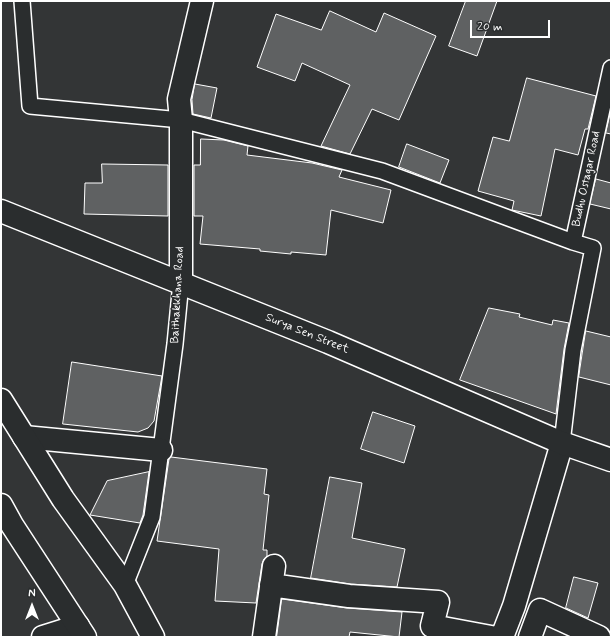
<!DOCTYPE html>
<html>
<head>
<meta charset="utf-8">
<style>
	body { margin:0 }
	#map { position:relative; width:612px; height:638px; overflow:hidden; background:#333536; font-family:Mynerve,sans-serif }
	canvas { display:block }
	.frame { position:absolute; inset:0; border:2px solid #fff; pointer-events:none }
	.north { position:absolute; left:12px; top:586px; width:40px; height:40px; -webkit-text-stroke:3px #2a2d2e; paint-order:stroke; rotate:0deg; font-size:11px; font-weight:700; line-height:16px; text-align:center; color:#fff }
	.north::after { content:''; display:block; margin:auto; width:14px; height:18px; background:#fff; clip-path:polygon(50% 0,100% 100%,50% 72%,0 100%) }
	.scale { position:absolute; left:470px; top:20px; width:80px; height:18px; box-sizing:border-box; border:2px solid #fff; border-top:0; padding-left:5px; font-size:12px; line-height:14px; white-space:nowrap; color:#fff; -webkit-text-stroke:3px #2a2d2e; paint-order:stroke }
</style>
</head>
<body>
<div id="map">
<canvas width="612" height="638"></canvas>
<div class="frame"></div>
<div class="north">N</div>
<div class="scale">20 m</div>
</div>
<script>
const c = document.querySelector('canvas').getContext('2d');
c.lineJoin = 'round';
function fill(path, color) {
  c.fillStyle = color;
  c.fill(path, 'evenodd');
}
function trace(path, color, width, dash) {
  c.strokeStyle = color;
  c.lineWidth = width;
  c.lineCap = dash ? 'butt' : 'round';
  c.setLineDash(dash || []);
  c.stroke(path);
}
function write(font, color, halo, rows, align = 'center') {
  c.font = font + ' Mynerve,sans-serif';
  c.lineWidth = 3;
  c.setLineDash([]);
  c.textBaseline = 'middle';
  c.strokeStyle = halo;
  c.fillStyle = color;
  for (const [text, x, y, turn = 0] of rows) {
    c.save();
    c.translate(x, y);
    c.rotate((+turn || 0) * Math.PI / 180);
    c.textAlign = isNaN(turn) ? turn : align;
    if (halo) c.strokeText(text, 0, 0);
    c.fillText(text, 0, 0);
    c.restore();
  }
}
const building = new Path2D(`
	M466 1H497L477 56 449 46Z
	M330 11 376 32 384 13 436 36 399 120 372 109 350 154 321 146 350 85 302 63 295 81 257 67 276 14 321 30Z
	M527 78 596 96 588 129H585L578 155 555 149 541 216 512 210 514 201 478 191 493 137 509 141Z
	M195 84 217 88 211 118 193 114 192 100Z
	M611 110V134L606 133Z
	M201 139 224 140 248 146 247 155 312 163 342 170 339 177 391 190 383 223 331 210 326 255 291 252V254L260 251V249L200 244 203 216H194V165H200Z
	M407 144 449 160 440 183 399 167Z
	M102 164 168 165V216L84 214 85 183H102Z
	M596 179 611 183V209L590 204Z
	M489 308 520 314 519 317 552 325 553 320 569 323 564 349 556 414 460 380Z
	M586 331 611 337V385L579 377Z
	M72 362 162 376 154 421 148 428 138 432 63 424Z
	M373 412 415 426 404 463 361 449Z
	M171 457 267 469 264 494 269 495 263 550H267V556L264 559 262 564 256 603 215 601 219 549 157 541 169 459Z
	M149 472 143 515 140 523 90 515 107 481Z
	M330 477 362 483 352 538 405 549 397 587 350 584 311 578Z
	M574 577 598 583 588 618 566 608Z
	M282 599 347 608 402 612 399 637 350 632 349 637H277Z`);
fill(building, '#5f6162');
trace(building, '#fff', 1);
const service = new Path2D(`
	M22 1 30 106 181 120 382 171 573 242 593 248 573 350 562 443
	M573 242 611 68
	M125 585 152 517 175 344 181 282`);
const minor = new Path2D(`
	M24 437 161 450
	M271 585 349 596 438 602 432 626 491 637
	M43 637 78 626
	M264 637 274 566
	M502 637 514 606 562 443
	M530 637 540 610 599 637`);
const tertiary = new Path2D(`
	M181 282V120L179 99 202 1`);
const secondary = new Path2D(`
	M1 211 328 342 562 443 611 460`);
const primary = new Path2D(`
	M1 400 63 499 125 585 153 637
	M1 505 12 525 85 637`);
trace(service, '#fff', 18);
trace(minor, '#fff', 25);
trace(tertiary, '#fff', 25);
trace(secondary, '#fff', 25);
trace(primary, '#fff', 25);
trace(service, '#2a2d2e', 15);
trace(minor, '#2a2d2e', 22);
trace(tertiary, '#2a2d2e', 22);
trace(secondary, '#2a2d2e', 22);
trace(primary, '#2a2d2e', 22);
write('12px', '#fff', '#2a2d2e', [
	["Budhu Ostagar Road",587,179,-78],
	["Baithakkhana Road",178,295,-87],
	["Surya Sen Street",307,334,22]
]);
</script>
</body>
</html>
